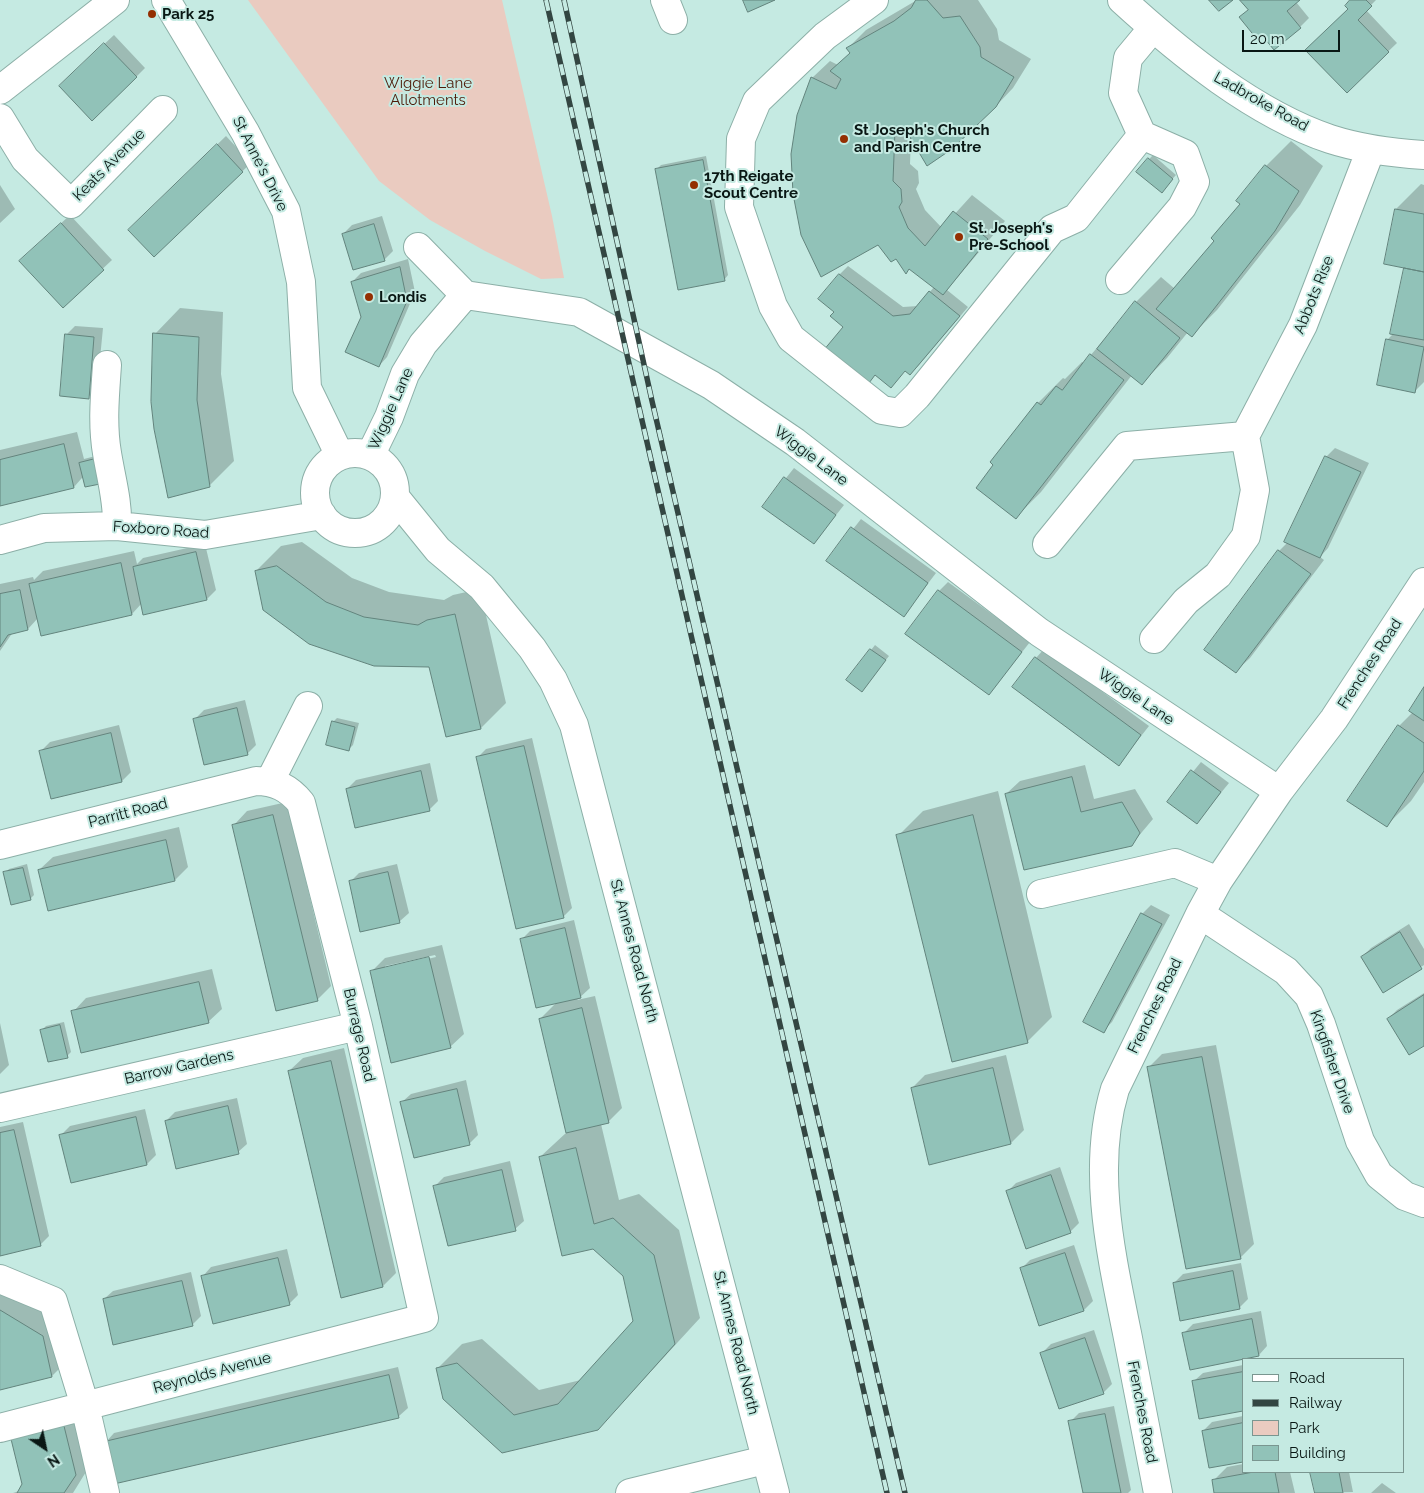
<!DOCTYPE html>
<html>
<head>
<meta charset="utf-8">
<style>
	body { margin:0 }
	#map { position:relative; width:1424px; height:1493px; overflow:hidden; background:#c5eae2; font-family:Raleway,sans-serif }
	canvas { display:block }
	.legend { position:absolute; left:1242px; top:1358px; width:162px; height:115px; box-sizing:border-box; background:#c5eae2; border:1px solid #7a9690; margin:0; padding:6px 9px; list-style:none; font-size:15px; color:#091714 }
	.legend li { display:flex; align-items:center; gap:10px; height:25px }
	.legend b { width:25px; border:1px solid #7a9690 }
	.north { position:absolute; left:20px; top:1423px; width:50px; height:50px; -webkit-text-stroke:4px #c5eae2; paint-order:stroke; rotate:146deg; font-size:14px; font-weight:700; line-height:20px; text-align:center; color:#091714 }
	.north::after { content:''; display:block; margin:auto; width:18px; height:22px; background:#091714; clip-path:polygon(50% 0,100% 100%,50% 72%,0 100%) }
	.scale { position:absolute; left:1242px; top:30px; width:98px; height:22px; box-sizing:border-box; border:2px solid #091714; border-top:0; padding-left:6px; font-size:15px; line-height:18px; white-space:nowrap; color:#091714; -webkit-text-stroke:4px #c5eae2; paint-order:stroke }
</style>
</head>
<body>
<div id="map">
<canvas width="1424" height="1493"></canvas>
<ul class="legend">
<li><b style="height:6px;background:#fff"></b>Road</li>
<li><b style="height:6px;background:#334642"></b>Railway</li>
<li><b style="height:14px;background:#eacbc0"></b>Park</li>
<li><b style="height:14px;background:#91c2b8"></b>Building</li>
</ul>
<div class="north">N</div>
<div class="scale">20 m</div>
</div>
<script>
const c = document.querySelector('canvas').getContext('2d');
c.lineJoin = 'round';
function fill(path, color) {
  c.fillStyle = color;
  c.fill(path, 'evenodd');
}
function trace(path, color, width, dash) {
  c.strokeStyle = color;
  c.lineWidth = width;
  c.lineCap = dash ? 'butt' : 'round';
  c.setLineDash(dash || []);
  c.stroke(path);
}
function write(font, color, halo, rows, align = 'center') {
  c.font = font + ' Raleway,sans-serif';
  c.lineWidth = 4;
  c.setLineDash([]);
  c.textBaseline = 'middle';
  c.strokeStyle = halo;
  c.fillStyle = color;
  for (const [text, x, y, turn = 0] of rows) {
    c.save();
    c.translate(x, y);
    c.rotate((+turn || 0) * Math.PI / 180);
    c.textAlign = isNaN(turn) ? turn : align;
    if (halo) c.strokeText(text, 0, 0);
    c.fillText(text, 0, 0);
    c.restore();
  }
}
fill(new Path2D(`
	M248 0H502L552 216 564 278 541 279 485 251 430 220 379 181Z`), '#eacbc0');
fill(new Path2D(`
	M917 0H978L997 29 999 40 1031 59 1013 88 995 107 911 138 910 164 918 171 919 183 916 189 925 210 942 228 972 195 1005 221 947 290 968 307 919 365 910 374 906 370 876 374 866 385 845 327 835 312 839 275 848 266 903 307 918 306 934 287 910 268 906 272 896 257 812 78 830 61 838 65 851 52 848 48 866 30Z
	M1242 0H1299L1296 2 1309 18 1300 27 1262 33Z
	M1352 0H1376L1366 10 1397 43 1347 91 1349 9Z
	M114 35 145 68 136 77H69Z
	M226 136 251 163 154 256 129 230Z
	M1291 141 1323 166 1300 205 1217 310 1192 335 1188 332 1167 358 1142 383 1132 375 1041 492 1016 517 1038 403 1063 378 1065 379 1082 362 1084 363 1136 302 1161 277 1175 289 1215 241 1266 166Z
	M1153 155 1176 175 1165 187 1138 171Z
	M706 156 728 275 724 280 657 169 661 165Z
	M1421 184 1424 185V382L1415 391 1387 340 1394 333H1392L1405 267 1396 209Z
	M0 185 15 209 0 223Z
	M70 215 112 260 63 306 30 252Z
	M382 216 393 251 384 260 343 234 352 225Z
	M408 259 415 292 387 357 379 366 352 282 361 273Z
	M180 308 223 312 221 374 234 461 209 486 155 334Z
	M75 326 103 328 97 389 88 397 66 335Z
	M77 432 84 459 103 454 74 487 0 505V450Z
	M1335 448 1369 463 1328 548 1320 557 1324 560 1250 658 1236 671 1279 551 1288 542 1326 457Z
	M794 468 844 505 814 543 764 506Z
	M861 519 936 573 904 615 828 561Z
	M302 542 352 578 389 592 444 600 453 595 480 589 506 703 481 728 447 736 430 666 256 571 281 546Z
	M205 544 216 590 207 599 144 613 142 603 132 614 42 635 38 618 28 629 13 632 0 651V584L33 577 34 580 43 571 134 551 137 564 143 558Z
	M948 582 1030 642 989 694 939 591Z
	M875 645 889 656 866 686 848 680Z
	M1044 649 1149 726 1119 764 1036 658Z
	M1424 690V782L1411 801 1386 826 1399 726 1413 712Z
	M245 700 256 745 247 754 195 719 204 710Z
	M337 718 359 723 353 745 349 749 333 722Z
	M119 725 131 772 122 781 52 798 41 751 50 742Z
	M532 738 572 908 563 917 477 758 486 749Z
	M1201 762 1229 783 1197 822 1169 801Z
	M430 763 438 801 429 810 347 789 356 780Z
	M1085 765 1094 799 1135 789 1153 819 1131 845 1006 794 1020 781Z
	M998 791 1052 1017 1027 1042 898 836 923 811Z
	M287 802 331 986 317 1000 234 825 247 811Z
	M179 827 188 867 175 880 39 870 53 857Z
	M27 864 34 895 30 899 5 873 9 869Z
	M397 864 409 913 400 921 361 930 350 882 359 873Z
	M1151 905 1170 915 1112 1022 1103 1031 1142 914Z
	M574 920 590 988 577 1000 595 996 622 1108 608 1122 601 1124 619 1200 639 1194 679 1230 700 1318 598 1429 503 1451 437 1369 462 1344 482 1339 539 1390 581 1380 635 1321 624 1275 540 1157 567 1132 540 1019 557 1002 521 940 530 931Z
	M1409 924 1424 949V965L1384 991 1362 957 1371 948Z
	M442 945 464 1034 450 1047 371 972 385 958ZM435 955 436 957 385 969V966Z
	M212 969 222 1009 208 1022 73 1012 86 998Z
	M1424 993V1044L1388 1019 1397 1010Z
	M64 1022 71 1052 67 1056 42 1030 46 1026Z
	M0 1023 9 1065 0 1074Z
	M1216 1045 1254 1244 1241 1257 1148 1068 1162 1054Z
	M344 1048 396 1273 383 1286 289 1071 303 1058Z
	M1006 1055 1024 1130 1011 1143 912 1088 925 1075Z
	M466 1080 478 1135 470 1143 402 1102 411 1094Z
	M237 1098 247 1144 238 1152 166 1121 175 1112Z
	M145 1109 156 1155 147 1164 72 1181 61 1135 70 1126Z
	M23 1122 49 1236 40 1245 0 1255V1127Z
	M510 1161 524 1221 515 1229 435 1186 444 1177Z
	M1060 1167 1079 1223 1070 1232 1007 1192 1016 1183Z
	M1074 1245 1093 1301 1084 1310 1040 1324 1021 1269 1030 1260Z
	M287 1249 298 1295 289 1304 203 1276 211 1267Z
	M1241 1263 1248 1299 1239 1308 1174 1283 1183 1274Z
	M0 1269 68 1311 77 1351 52 1376 0 1388Z
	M191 1272 201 1316 192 1325 104 1299 113 1291Z
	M1261 1311 1267 1346 1259 1355 1184 1333 1193 1324Z
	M1094 1330 1112 1384 1103 1393 1042 1353 1051 1344Z
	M1243 1365V1409L1194 1381 1203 1373Z
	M398 1367 408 1408 399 1416 115 1483 106 1442 114 1433Z
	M89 1402 100 1449 73 1493H13L19 1491 23 1484 12 1439Z
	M1114 1406 1131 1490 1128 1493H1084L1070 1422 1079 1413Z
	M1243 1416V1460L1203 1431 1212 1422Z
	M1243 1464V1472H1290L1295 1493H1216L1213 1481 1227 1467Z
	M1312 1472H1349L1353 1492 1316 1493Z
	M1382 1483 1396 1493H1371Z`), '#0003');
const building = new Path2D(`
	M743 0H775L748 12Z
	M916 0H927L943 18 960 16 980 47 981 57 1014 77 996 107 952 149 927 166 904 127 895 130 893 181 901 189 902 202 899 207 908 228 925 246 953 211 988 239 943 295 909 269 906 274 896 259 891 262 878 245 821 277 801 235 793 194 791 154 797 115 811 77 836 89 841 79 830 71 850 53 846 48 894 21 911 8Z
	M1209 0H1233L1219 11Z
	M1240 0H1300L1287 11 1301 28 1274 50 1261 34 1256 38 1239 17 1248 10Z
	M1350 0H1366L1372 6 1358 20 1389 52 1347 93 1305 50 1348 9 1345 6Z
	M104 43 137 77 92 121 59 86Z
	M217 144 243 172 154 257 128 230Z
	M1148 158 1173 179 1162 193 1136 172Z
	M703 160 725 281 678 290 655 169Z
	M1265 165 1299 191 1275 231 1192 337 1156 309 1214 241 1211 238 1240 204 1236 201Z
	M1395 209 1424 214V272L1384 264Z
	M61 223 104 270 63 308 19 261Z
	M374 224 385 261 353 270 342 234Z
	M400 267 407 301 379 367 345 352 361 317 351 282Z
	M1404 268 1424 272V340L1390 334Z
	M839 274 893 316 910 314 929 291 960 316 910 375 905 371 891 388 875 375 866 387 823 351 843 327 830 316 834 312 818 299Z
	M1135 301 1180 338 1142 385 1097 349Z
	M153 333 199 337 197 400 210 487 168 498 154 429 151 402Z
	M65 334 94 337 89 399 60 396Z
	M1386 339 1424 347 1415 393 1377 385Z
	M1090 354 1124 380 1016 519 976 488 993 465 990 462 1037 402 1041 405 1056 386 1062 390Z
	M64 444 74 488 0 506V460Z
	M1325 456 1361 472 1320 558 1284 542Z
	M99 458 105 483 85 487 79 463Z
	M784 477 836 515 814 544 762 507Z
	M851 527 928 583 904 617 826 561Z
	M1278 550 1311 574 1236 673 1204 650Z
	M196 552 207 600 143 615 133 567Z
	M121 563 132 615 41 636 29 584Z
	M277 566 326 602 364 617 418 625 427 620 455 614 481 729 446 737 429 667 374 666 309 644 263 610 255 571Z
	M20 590 28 630 8 635 0 647V594Z
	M938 590 1022 652 989 695 905 634Z
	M870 649 886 660 862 692 846 680Z
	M1035 657 1141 735 1119 766 1012 687Z
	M1424 687V721L1409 711Z
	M237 708 248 755 204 765 193 719Z
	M332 721 355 727 349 751 326 745Z
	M1398 725 1424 743V771L1387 827 1347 801Z
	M111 733 122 782 51 799 39 751Z
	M524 746 564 918 516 929 476 757Z
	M1191 770 1221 792 1197 824 1167 802Z
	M421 771 430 811 355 828 346 789Z
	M1072 777 1081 812 1122 802 1140 833 1132 846 1024 870 1005 794Z
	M273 815 318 1001 276 1011 232 825Z
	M973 815 1028 1043 952 1062 896 835Z
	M166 840 175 881 48 911 38 870Z
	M23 868 31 900 11 905 3 872Z
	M388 872 400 923 360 932 349 881Z
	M1141 913 1162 924 1104 1033 1083 1022Z
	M565 928 581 998 536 1008 520 939Z
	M1400 932 1422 969 1383 993 1361 957Z
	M429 957 451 1048 391 1063 370 971Z
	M199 982 209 1023 81 1053 71 1011Z
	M1424 995V1046L1409 1055 1387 1019Z
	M582 1008 609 1123 566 1133 539 1019Z
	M60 1025 68 1058 48 1062 40 1030Z
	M1202 1057 1241 1259 1186 1269 1147 1067Z
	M331 1061 383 1287 341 1298 288 1071Z
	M993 1068 1011 1144 929 1165 911 1088Z
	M457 1089 470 1145 414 1158 400 1102Z
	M228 1106 239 1154 176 1169 165 1121Z
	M136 1117 147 1165 71 1183 59 1135Z
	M14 1130 41 1246 0 1256V1133Z
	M576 1148 594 1224 613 1218 654 1255 675 1344 598 1430 502 1453 443 1399 436 1368 457 1363 514 1415 558 1404 633 1321 623 1276 593 1249 562 1256 539 1157Z
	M502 1170 516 1231 448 1246 433 1186Z
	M1051 1175 1071 1233 1026 1249 1006 1191Z
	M1065 1253 1084 1311 1039 1326 1020 1268Z
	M278 1258 290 1305 213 1324 201 1276Z
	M1233 1271 1240 1309 1180 1321 1173 1283Z
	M182 1281 193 1326 113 1345 103 1299Z
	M0 1310 43 1336 52 1377 0 1390Z
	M1252 1319 1259 1356 1190 1370 1182 1333Z
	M1085 1338 1104 1394 1059 1409 1040 1353Z
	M1243 1372V1411L1199 1419 1192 1381Z
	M389 1375 399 1418 114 1484 104 1442Z
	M1105 1414 1121 1493H1083L1068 1421Z
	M1243 1423V1462L1209 1468 1202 1431Z
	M64 1426 76 1475 64 1493H17L22 1484 11 1439Z
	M1254 1472H1275L1279 1493H1214L1212 1480Z
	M1310 1472H1339L1343 1493H1315Z`);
fill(building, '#91c2b8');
trace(building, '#63847d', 1);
const minor = new Path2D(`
	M166 0 245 132 286 211 301 282 307 388 340 456
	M665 0 673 20
	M874 0 825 36 757 101 741 139 739 207 773 306 791 338 882 410 900 413 917 396 1052 229 1076 218 1142 135
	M1122 0C1180 53 1255 114 1330 139 1361 149 1392 153 1424 155
	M0 90 115 0
	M0 118 25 159 71 204 163 110
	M418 247 465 295
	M1120 280 1182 207 1195 182 1185 154 1142 135 1123 93 1128 58 1153 28
	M107 365C105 394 102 424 107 453 111 478 118 501 117 526
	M315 493a40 40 0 1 1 80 0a40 40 0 1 1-80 0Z
	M370 456 389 417 405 374 423 344 465 295 579 312 711 385 795 442 1039 632 1279 791
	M395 497 438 550 482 587 532 648 553 680 574 725 775 1493
	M0 540 44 528 117 526 205 535 322 515
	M1047 544 1127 446 1245 436
	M1154 639 1186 601 1218 575 1246 536 1255 490 1245 436 1303 325 1371 149
	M270 781 308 706
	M0 845 256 781C275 781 289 788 301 803L358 1026 424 1318 0 1428
	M1041 894 1175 863 1218 881
	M1200 914 1286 971 1309 996 1321 1024 1360 1141 1379 1175 1405 1196 1424 1203
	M0 1108 358 1026
	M0 1279 53 1301 85 1406 105 1493
	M630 1493 765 1460
	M1158 1493C1148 1440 1137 1386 1127 1333 1111 1254 1091 1168 1115 1089L1200 914 1218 881 1279 791 1334 719 1424 582`);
trace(minor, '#8cafa7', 30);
trace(minor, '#fff', 28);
const rail = new Path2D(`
	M546 0 887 1493
	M564 0 652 401 905 1493`);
trace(rail, '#334642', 5.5);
trace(rail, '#c5eae2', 4, [11]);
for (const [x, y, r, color] of [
	[152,14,5,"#942f02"],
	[844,139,5,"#942f02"],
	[694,185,5,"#942f02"],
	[959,237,5,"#942f02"],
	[369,297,5,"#942f02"]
]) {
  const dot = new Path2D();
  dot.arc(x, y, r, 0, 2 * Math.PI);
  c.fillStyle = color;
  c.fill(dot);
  trace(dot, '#c5eae2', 2);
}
write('bold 15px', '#091714', '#c5eae2', [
	["Park 25",162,14],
	["St Joseph's Church",854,130],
	["and Parish Centre",854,147],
	["17th Reigate",704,176],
	["Scout Centre",704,193],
	["St. Joseph's",969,228],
	["Pre-School",969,245],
	["Londis",379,297]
], 'left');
write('15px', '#4f1b09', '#c5eae2', [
	["Wiggie Lane",428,83],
	["Allotments",428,100]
]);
write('15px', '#091714', '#c5eae2', [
	["Ladbroke Road",1261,102,29],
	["St Anne's Drive",260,164,63],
	["Keats Avenue",109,165,-45],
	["Abbots Rise",1314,295,-68],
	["Wiggie Lane",391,409,-66],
	["Wiggie Lane",811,456,37],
	["Foxboro Road",161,530,4],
	["Frenches Road",1370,664,-57],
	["Wiggie Lane",1136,697,34],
	["Parritt Road",128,813,-14],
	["St. Annes Road North",634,951,75],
	["Frenches Road",1155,1006,-64],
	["Burrage Road",359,1035,77],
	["Kingfisher Drive",1332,1062,71],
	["Barrow Gardens",179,1067,-13],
	["St. Annes Road North",736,1343,76],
	["Reynolds Avenue",212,1373,-15],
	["Frenches Road",1142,1412,79]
]);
</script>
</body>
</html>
